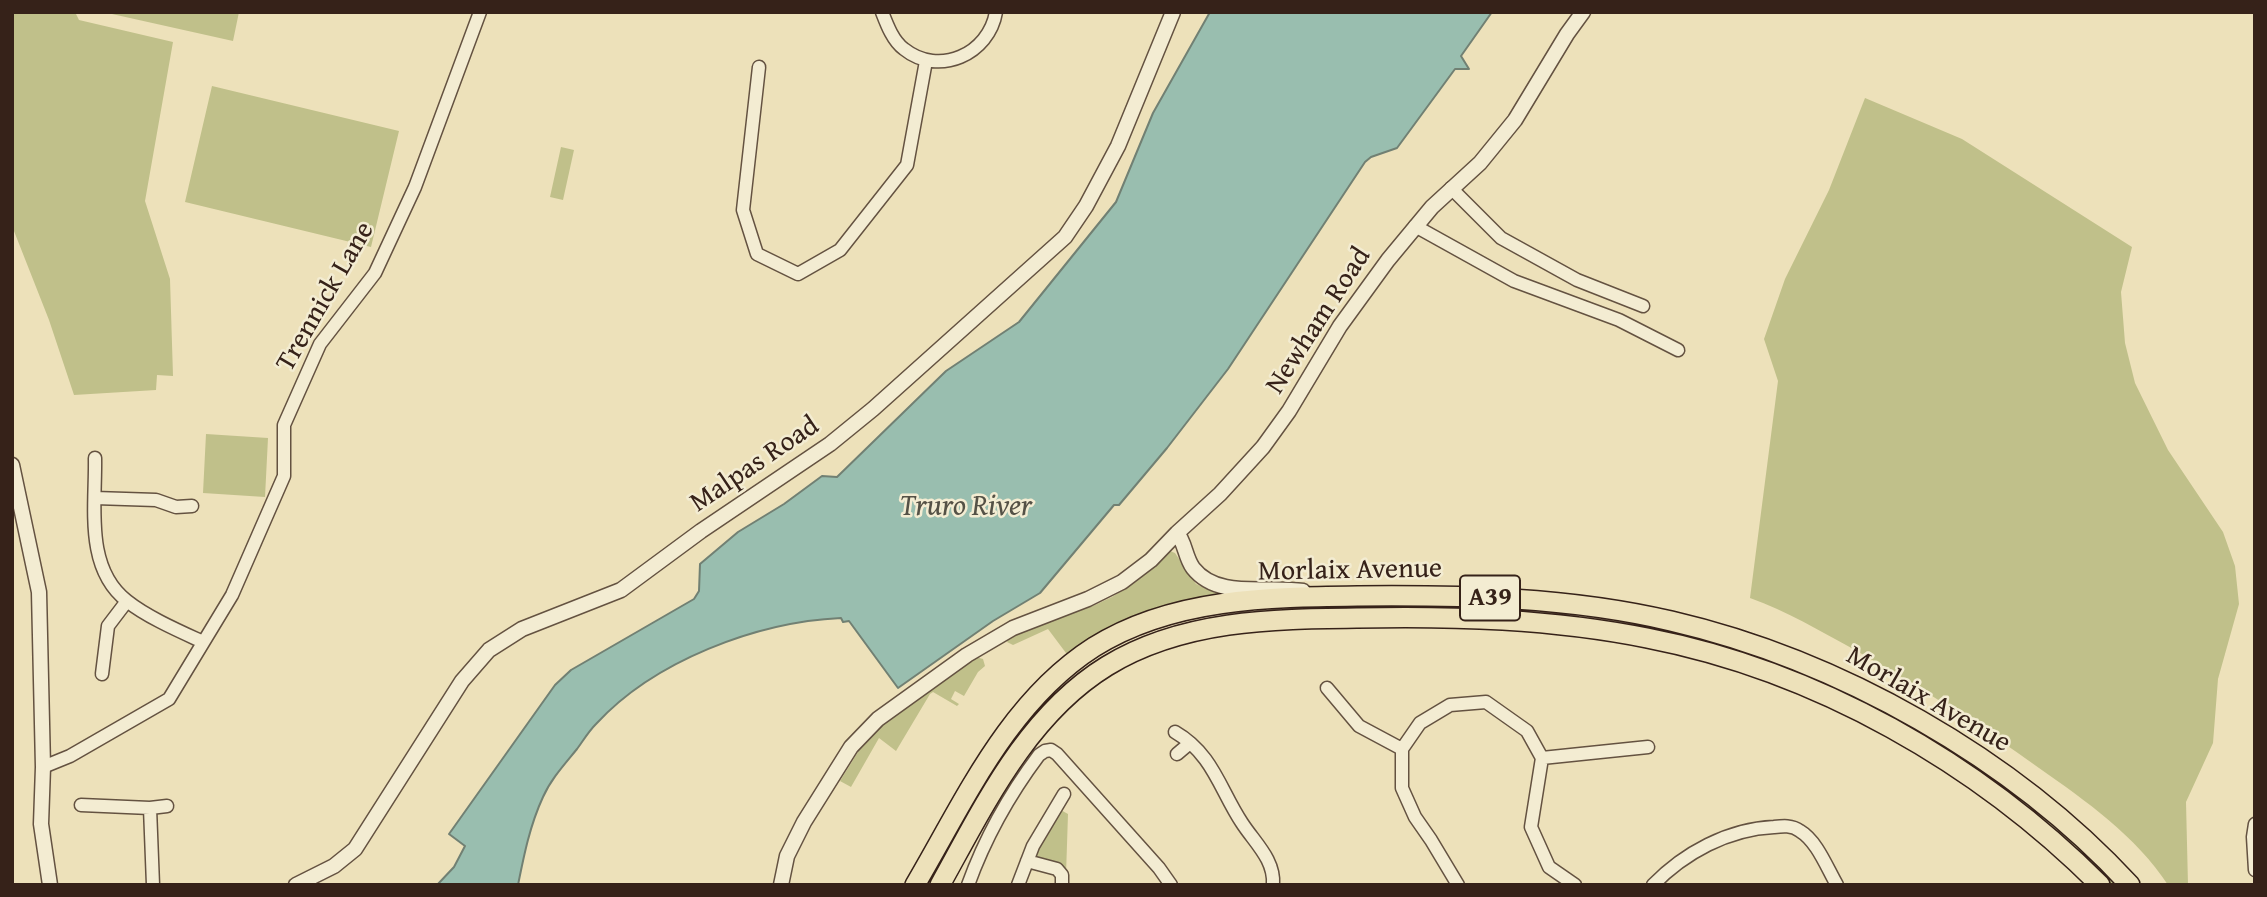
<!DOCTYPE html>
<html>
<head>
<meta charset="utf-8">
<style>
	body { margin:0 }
	#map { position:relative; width:2267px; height:897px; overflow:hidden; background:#ede1ba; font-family:"Gentium Book Plus",serif }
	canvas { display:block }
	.frame { position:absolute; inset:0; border:14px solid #362219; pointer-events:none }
</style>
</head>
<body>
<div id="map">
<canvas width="2267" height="897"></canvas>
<div class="frame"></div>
</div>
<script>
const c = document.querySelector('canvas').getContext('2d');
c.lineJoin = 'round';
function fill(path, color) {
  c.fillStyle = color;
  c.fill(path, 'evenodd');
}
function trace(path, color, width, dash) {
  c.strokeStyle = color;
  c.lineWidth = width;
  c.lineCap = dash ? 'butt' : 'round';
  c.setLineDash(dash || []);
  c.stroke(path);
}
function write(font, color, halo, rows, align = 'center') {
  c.font = font + ' "Gentium Book Plus",serif';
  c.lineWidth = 5;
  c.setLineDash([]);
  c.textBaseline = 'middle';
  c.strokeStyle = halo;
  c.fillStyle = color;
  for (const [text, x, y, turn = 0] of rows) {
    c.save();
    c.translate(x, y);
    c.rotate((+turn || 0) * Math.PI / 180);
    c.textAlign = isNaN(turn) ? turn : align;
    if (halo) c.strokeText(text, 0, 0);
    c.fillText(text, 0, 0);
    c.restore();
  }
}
fill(new Path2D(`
	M12 12H75L79 20 173 42 145 201 170 279 173 376 157 375 156 390 74 395 49 320 12 226Z
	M103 12H239L233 41Z
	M212 86 399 131 371 247 185 202Z
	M1865 98 1962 139 2132 247 2121 292 2125 343 2135 383 2168 450 2223 532 2235 566 2239 604 2218 679 2213 743 2186 802 2188 885H2168C2136 836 2086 801 2039 768 1979 725 1919 686 1855 650 1820 631 1787 611 1750 598L1778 381 1764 339 1785 279 1829 190Z
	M561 147 574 150 563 200 550 197Z
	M206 434 268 438 265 497 203 493Z
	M1170 551 1175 553 1196 584 1222 596 1069 657 1048 629 1013 645 1007 642 1009 637 1095 605 1112 597 1134 583Z
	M1709 639 1795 668 1918 727 2026 798 2122 885H2112L2082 856 1968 766 1709 647Z
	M976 657 983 659 985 666 978 672 964 696 955 691 951 699 959 704 957 706 933 692 930 694 896 751 879 738 851 787 840 781 861 747 882 724Z
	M1059 809 1068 814 1066 875 1036 859 1034 852Z`), '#c0c08a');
const water = new Path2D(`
	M1210 12H1492L1461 56 1469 69H1455L1397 148 1371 157 1365 162 1228 369 1167 448 1119 505H1114L1040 593 993 621 898 688 849 621 843 622 841 618C756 622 654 661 596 724 588 732 583 741 577 749 564 765 551 779 543 797 530 825 524 855 518 885H437L454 867 465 846 449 834 555 685 571 670 694 599 699 591 700 564 738 532 784 504 822 476 837 477 946 371 1019 322 1116 202 1153 113Z`);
fill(water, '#99beaf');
trace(water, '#718073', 2);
const minor = new Path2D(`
	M882 12C887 25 893 41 904 49 939 77 989 54 996 12
	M759 67 743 210 757 254 798 274 840 250 907 165 926 61
	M1451 188 1501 238 1577 280 1643 306
	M1415 226 1514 281 1619 320 1678 350
	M95 458C96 504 84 568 127 601 147 617 179 631 203 642
	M95 498 156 500 176 507 192 506
	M102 674 108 626 127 601
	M1327 688 1359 726 1402 749
	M1175 732C1213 754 1220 790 1242 823 1255 843 1275 860 1273 885
	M1177 754 1190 743
	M1542 758 1648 747
	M43 767 70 756 169 699 232 595 284 476V425L320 344 375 273 415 187 480 12
	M81 805 150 808 167 806
	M150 808 153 885
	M2255 824 2253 837 2255 870
	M1027 861 1057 869 1062 875V885
	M968 885C985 838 1009 795 1039 755L1045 751 1051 750 1057 754 1159 868 1171 885
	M1018 885 1033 846 1064 794
	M1458 885 1431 840 1415 817 1402 788V749L1420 723 1450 705 1486 702 1527 731 1542 758 1531 827 1549 867 1575 885
	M1653 885C1684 853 1728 829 1774 827 1783 826 1792 825 1800 831 1817 841 1827 868 1837 885`);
const tertiary = new Path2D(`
	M12 465 39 592 43 767 41 824 50 885
	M1177 533C1185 542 1185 557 1193 568 1218 600 1267 585 1303 591
	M296 885 334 866 355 849 462 681 489 650 522 629 621 590 701 531 830 444 873 409 1065 237 1086 206 1118 146 1173 12
	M781 885 787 856 804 822 851 747 878 719 967 655 1013 628 1088 599 1122 582 1151 560 1177 533 1220 494 1263 447 1289 411 1340 326 1388 260 1432 207 1480 163 1515 120 1567 34 1583 12`);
const trunk = new Path2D(`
	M915 885C965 800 1008 702 1094 647 1172 598 1269 597 1358 596 1462 595 1569 597 1671 621 1839 660 2013 758 2130 885
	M940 885C984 806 1027 715 1107 666 1182 620 1272 619 1357 618 1454 616 1552 619 1647 638 1817 671 1978 763 2100 885`);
trace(minor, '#645241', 15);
trace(tertiary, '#645241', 17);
trace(trunk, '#362219', 22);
trace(minor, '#f3ecd2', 12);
trace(tertiary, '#f3ecd2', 14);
trace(trunk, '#ede1ba', 19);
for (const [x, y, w] of [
	[1490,598,60]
]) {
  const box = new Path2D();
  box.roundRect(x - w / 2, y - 22.5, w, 45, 5);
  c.fillStyle = '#f3ecd2';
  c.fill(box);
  trace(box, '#362219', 2);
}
write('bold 26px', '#362219', null, [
	["A39",1490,598]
]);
write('28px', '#362219', '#f3ecd2', [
	["Trennick Lane",326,297,-60],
	["Newham Road",1319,321,-57],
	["Malpas Road",755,465,-34],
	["Morlaix Avenue",1350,571,-1],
	["Morlaix Avenue",1928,700,30]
]);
write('italic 30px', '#545146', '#f3ecd2', [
	["Truro River",966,507]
]);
</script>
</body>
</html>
